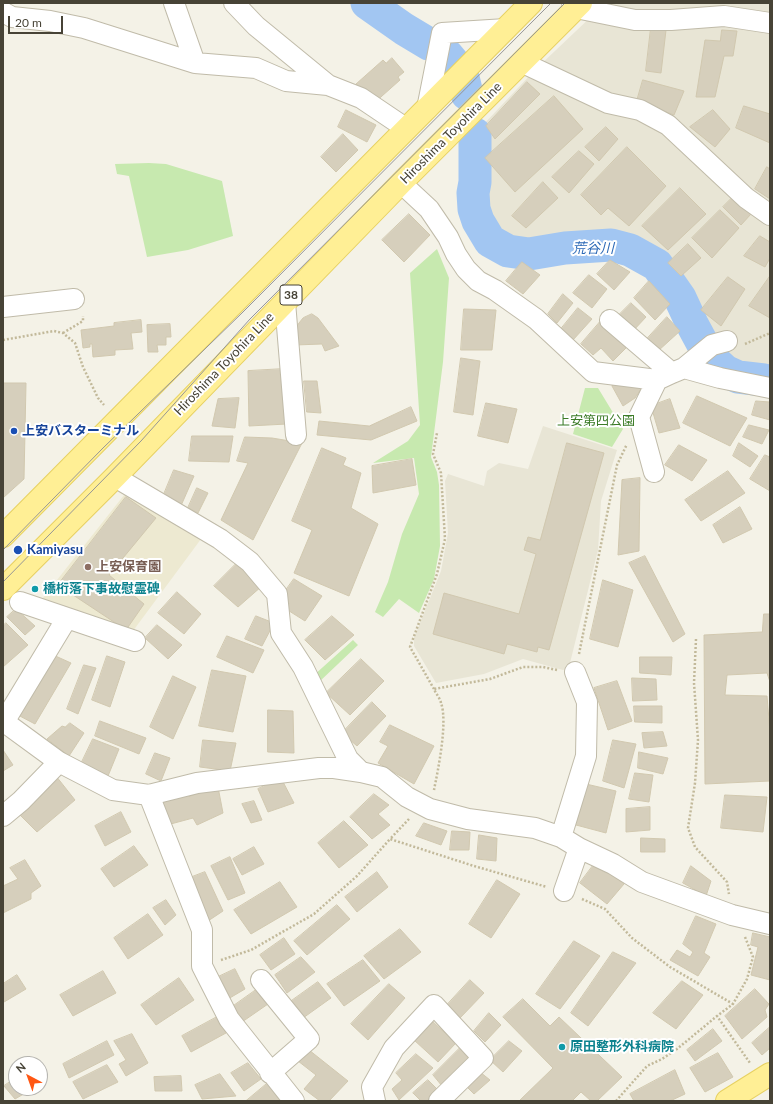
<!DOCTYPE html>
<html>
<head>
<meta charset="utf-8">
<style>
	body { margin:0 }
	#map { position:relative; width:773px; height:1104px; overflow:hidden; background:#f4f2e7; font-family:Lato,sans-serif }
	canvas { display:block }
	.frame { position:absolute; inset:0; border:4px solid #474336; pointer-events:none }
	.north { position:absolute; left:8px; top:1056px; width:40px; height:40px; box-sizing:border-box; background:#fff; border:1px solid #b5b4af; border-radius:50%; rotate:319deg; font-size:11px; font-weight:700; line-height:16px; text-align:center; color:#474336 }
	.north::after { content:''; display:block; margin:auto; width:14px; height:18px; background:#ff5713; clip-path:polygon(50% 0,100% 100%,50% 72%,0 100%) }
	.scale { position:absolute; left:8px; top:16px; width:55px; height:18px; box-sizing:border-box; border:2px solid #474336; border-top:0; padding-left:5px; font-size:12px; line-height:14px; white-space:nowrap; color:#474336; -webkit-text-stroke:3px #fff; paint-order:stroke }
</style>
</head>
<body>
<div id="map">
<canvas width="773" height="1104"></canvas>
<div class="frame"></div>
<div class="north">N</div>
<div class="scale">20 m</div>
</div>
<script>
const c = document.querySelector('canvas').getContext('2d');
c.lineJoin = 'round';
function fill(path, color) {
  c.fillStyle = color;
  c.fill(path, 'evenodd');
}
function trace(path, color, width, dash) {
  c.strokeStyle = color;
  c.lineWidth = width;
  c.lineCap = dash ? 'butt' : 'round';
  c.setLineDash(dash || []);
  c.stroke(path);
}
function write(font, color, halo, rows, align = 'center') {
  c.font = font + ' Lato,"Noto Sans JP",sans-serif';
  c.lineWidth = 4;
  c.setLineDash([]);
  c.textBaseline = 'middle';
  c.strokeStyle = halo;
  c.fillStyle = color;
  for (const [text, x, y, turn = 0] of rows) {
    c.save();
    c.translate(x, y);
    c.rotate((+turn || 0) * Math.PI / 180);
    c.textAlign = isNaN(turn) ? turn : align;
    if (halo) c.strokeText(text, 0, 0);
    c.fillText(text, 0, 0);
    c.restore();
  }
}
fill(new Path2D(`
	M591 3H770V377L759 376 741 372 727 368 719 362 712 353 696 325 689 308 662 261 610 232 558 241 530 244 506 237 488 216 479 196 482 162 479 136 481 127 536 69 596 12Z
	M543 426 617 450 601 501 598 550 569 667 563 670 523 659 484 674 436 683 414 646V638L441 571 448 533 445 481 448 474 484 486 487 471 499 463 528 469Z`), '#e8e5d5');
fill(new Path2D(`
	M128 490 204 535 130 635 42 599Z`), '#ede9d1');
fill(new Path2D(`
	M149 163 166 164 222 181 233 236 188 250 147 257 129 176 117 174 115 164Z
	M437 249 449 278 443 362 431 457 437 472 439 485 440 546 434 579 419 613 399 599 383 617 375 612 388 582 402 534 419 494 414 458 373 463 408 441 420 425 410 273Z
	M585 388H598L623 429 612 447 573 434Z
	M353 640 358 645 318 683 313 676Z`), '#c7e9af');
trace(new Path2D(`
	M367 3 404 29 429 44
	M447 55 462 73 467 94
	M475 134V182L473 193 474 209 478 221 490 241 508 251 529 254 565 248 611 245 630 250 657 265 680 298 692 324 706 350 713 360 725 371 738 377 764 380`), '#a2c6f2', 33);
const building = new Path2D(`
	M651 28 666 30 661 73 646 71Z
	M722 30 737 31 733 56H724L715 97H696L705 40 720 41Z
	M392 58 404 72 398 77 400 80 373 104 356 84 383 60 386 63Z
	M643 80 684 91 674 115 637 101Z
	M527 82 540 94 495 139 486 126Z
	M554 96 583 129 515 192 485 158Z
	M744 106 770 114V143L736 128Z
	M346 110 376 125 367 142 338 127Z
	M713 110 730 129 715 147 690 127Z
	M606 127 618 139 599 161 585 147Z
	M343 134 358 150 336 172 321 157Z
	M627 147 666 186 629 226 608 208 601 215 581 195Z
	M579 151 594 164 569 193 552 177Z
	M767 167 770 169V199L755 189Z
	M543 182 558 198 526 228 512 216Z
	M680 188 706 214 668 250 642 226Z
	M734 196 751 214 741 225 723 207Z
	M720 210 739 228 712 258 692 238Z
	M409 214 430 235 404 262 382 240Z
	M760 236 770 242V258L765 267 744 256Z
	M688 244 701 258 681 276 668 263Z
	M610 260 630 272 614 290 597 274Z
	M522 262 540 275 523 294 506 281Z
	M589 275 607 289 592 308 573 293Z
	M770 276V318L749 306Z
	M728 277 745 289 721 326 701 310Z
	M649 281 670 304 655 320 634 298Z
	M563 294 573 303 557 323 548 314Z
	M631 303 646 317 633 331 618 316Z
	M578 308 592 319 573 340 561 329Z
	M464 309 496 310 492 350H461Z
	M312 314 318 318 339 346 325 351 322 344 295 345 293 333 299 323 303 318Z
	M667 317 680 331 658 351 646 340Z
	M141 320 142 332 131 333 133 349 115 350V355L93 357 92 344H90V347L83 348 81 330 114 326V323Z
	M600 322 628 346 613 361 601 348 593 355 581 344Z
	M170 324 171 337H166V345H157L158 352H148L147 325Z
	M461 358 480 361 473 415 454 412Z
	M284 369 287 424 249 426 248 371Z
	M633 379 641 389 635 398 623 406 612 386Z
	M304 381H317L321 413 307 412Z
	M3 383H26L24 479 3 498Z
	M697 396 747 418 730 446 683 423Z
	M239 398 235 428 212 426 218 399Z
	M670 399 680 428 659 433 651 406Z
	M756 401 770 402V420L752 415Z
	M486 403 517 409 508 443 478 436Z
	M411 407 417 421 371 440 317 435 319 421 369 426Z
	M749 425 769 430 762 444 743 437Z
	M192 436H233L229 462 189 461Z
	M245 437 272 438 302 443 253 540 221 520 248 463 237 461Z
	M567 443 604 453 549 650 538 647 537 652 507 644 504 654 433 634 444 593 519 614 536 554 524 550 528 537 540 540Z
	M739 443 758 456 750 467 733 456Z
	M679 445 707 460 692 481 665 465Z
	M322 448 346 458 343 465 361 473 351 508 378 524 349 596 294 573 312 530 292 521Z
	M765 455 770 457V491L750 479Z
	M412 459 416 485 373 493 372 466Z
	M174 470 194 476 180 508 162 499Z
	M728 471 745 493 701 521 685 500Z
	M640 478 639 551 618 555 622 480Z
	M197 488 208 493 198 513 188 508Z
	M126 497 156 518 109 575 144 604 126 630 58 585Z
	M740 507 752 529 723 543 713 525Z
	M645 556 685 634 673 642 629 563Z
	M237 563 262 586 238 607 214 586Z
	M294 579 322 596 305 621 286 609 289 603 281 597Z
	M603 580 633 590 618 647 590 639Z
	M177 592 201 614 184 634 158 613Z
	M16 609 35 626 25 635 7 617Z
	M764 614H770V682L767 673 727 675 725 695 767 696 770 732V781L705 784 704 635 762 632Z
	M256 616 274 623 262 646 245 639Z
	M332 616 354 635 325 660 305 640Z
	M6 623 28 645 3 667V626Z
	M157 625 182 645 168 659 145 638Z
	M227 636 264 650 253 673 217 657Z
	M51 654 71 663 35 724 16 714Z
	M107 656 125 662 110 707 92 700Z
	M640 657H672L671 675 640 673Z
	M361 659 384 681 350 715 326 693Z
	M84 665 96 668 78 714 67 709Z
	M212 670 246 676 233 732 199 726Z
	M173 676 196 687 173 739 150 727Z
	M632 678 656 679 657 700 633 701Z
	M617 681 632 721 608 730 594 688Z
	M372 702 386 716 357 746 342 733Z
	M634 706H662V723L635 722Z
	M268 710 293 711 294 753 268 752Z
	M100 721 146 738 139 754 95 736Z
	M70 723 84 733 69 756 47 739 62 726 65 727Z
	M390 725 434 746 414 784 378 763 388 746 380 742Z
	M663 732 667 746 644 748 642 733Z
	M93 739 119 749 108 776 81 764Z
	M203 740 236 743 230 771 200 767Z
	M613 740 636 744 624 788 603 781Z
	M3 750 13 765 3 771Z
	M639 752 668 758 663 774 638 768Z
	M155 753 170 758 161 781 146 774Z
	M635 773 653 775 649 802 629 799Z
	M56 776 75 800 37 832 17 812Z
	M281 778 294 803 268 812 258 789Z
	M586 784 616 791 606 833 576 825Z
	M218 787 223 813 197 825 193 818 167 825 159 799 187 790 189 796Z
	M374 794 389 805 378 814 390 825 372 839 350 817Z
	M725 795 767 797 763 832 721 828Z
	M254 801 262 820 251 823 242 804Z
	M650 807V830L626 832V809Z
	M121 812 131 832 105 846 95 826Z
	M344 821 368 845 339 868 318 843Z
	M424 823 447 831 441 845 416 836Z
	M452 831 470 832 469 850H450Z
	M479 835 497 838 496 861 477 859Z
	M641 838 665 839V852H641Z
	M134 846 148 865 114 887 101 869Z
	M254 847 264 864 242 875 233 859Z
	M230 857 245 893 228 900 211 866Z
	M25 860 41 886 31 893V899L3 913V886L18 879 10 868Z
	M595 863 624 884 607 904 580 883Z
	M691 866 711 881 706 896 683 883Z
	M205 872 223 911 208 921 187 879Z
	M377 872 388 887 357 912 345 897Z
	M497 880 520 894 491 938 469 924Z
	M280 882 297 907 251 934 234 910Z
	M166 900 176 915 165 925 153 908Z
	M337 905 350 919 307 955 294 941Z
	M148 914 163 935 128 959 114 938Z
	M696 916 716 924 704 953 710 957 698 976 670 960 677 950 690 957 693 952 683 944Z
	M400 929 421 952 384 979 364 956Z
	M753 933 770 937V980L751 975 758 947 751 945Z
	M284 938 295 954 271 970 260 955Z
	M574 941 600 956 560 1009 536 994Z
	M613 952 636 963 588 1026 571 1013Z
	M301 957 315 972 287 993 275 975Z
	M363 960 380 981 344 1006 327 984Z
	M235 969 245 989 228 999 216 978Z
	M103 971 116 993 73 1016 60 995Z
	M17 975 26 989 4 1002 3 1000V984Z
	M179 978 194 1000 156 1025 141 1005Z
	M470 980 484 993 460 1018 447 1005Z
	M682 981 703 995 676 1029 653 1013Z
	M318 982 331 998 303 1018 290 1002Z
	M389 984 405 998 368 1040 351 1024Z
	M755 989 769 1004 765 1010 767 1017 742 1039 725 1016Z
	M256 990 268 1004 242 1022 232 1007Z
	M523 999 550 1026 559 1017 622 1077 597 1101H591L581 1092 572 1101H519L553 1068 503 1017Z
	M489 1013 501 1025 485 1042 474 1031Z
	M217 1017 226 1033 191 1052 182 1036Z
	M432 1021 456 1043 438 1062 414 1040Z
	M770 1027V1048L762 1055 752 1043Z
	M713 1029 722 1041 695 1061 687 1050Z
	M132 1034 148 1063 126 1076 119 1064 126 1060 114 1041Z
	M107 1041 114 1055 69 1078 63 1064Z
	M509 1041 522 1051 503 1072 490 1060Z
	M461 1047 473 1057 442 1086 433 1075Z
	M309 1050 348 1081 329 1101H320L304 1089 316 1075 298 1061Z
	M718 1053 733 1077 705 1092 690 1068Z
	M416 1054 433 1068 399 1100 392 1089 402 1080 396 1073Z
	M248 1063 261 1079 244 1091 231 1073Z
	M107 1065 118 1082 83 1099 73 1082Z
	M675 1070 685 1094 670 1101H634L630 1094Z
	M480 1072 490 1080 474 1094 465 1085Z
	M220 1074 236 1096 202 1099 195 1085Z
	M181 1076 182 1091H155L154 1077Z
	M16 1078V1088H34L15 1099 4 1086Z
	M428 1080 439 1091 427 1101H421L413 1093Z
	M269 1082 284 1099 281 1101H246Z`);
fill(building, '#d6cfbc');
trace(building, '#d1c8af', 1);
const minor = new Path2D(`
	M174 3 195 63
	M234 3 256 26 328 85
	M572 3 576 8 635 20H671L724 16 770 23
	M3 12 12 17 50 21 84 28 195 63 256 68 286 81 328 85 361 98 407 129
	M521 62 608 103 640 110 668 125 746 198 770 215
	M427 109 442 33 506 29
	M401 183 429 209 448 237 456 254 466 269 478 281 495 290 536 319 593 372 657 380 672 373 684 368 720 378 770 388
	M285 302 296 435
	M3 307 74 299
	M610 320 672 373
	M684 368 712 345 727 341
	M654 472 639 417 657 380
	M115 477 220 539 250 562 277 594 281 633 303 667 348 759 361 772
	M20 602 135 641
	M3 721 59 762 113 790 149 795 197 783 319 768H334L361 772 382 777 407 797 430 809 468 819 535 828 561 837 579 848 613 864 642 882 732 915 770 924
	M4 722 67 618
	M149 795 202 930V966L229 1019 294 1101
	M3 816 21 801 59 762
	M561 837 586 756 587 702 575 672
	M564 891 579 848
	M261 980 309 1039 270 1073
	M375 1101 372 1087 394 1048 434 1005 483 1058 439 1101`);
const primary = new Path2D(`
	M3 536 531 3
	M3 589 115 477 401 183 581 3
	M727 1101 770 1074`);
trace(minor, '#c0bba9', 22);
trace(primary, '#e7d162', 24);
trace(new Path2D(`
	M63 333 83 321V316
	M3 340 54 331 63 333 75 343 83 367 98 398 104 405
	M745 344 770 333
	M696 639 694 683 698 740 695 783 688 828 695 847 727 882 729 894
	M579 654 617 465 627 444
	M434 689 410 647 437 574 445 539 441 473 433 454 437 433
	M434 790C438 770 448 722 441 703 440 698 436 694 434 689L490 679 523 667H543L557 670
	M409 819 390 839 474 866 547 887
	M582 899 605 909 632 938 670 967 733 1004
	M745 937 753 957 747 979 733 1004 717 1016 750 1063
	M221 960 251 950 314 914 357 876 390 839
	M616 1101 647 1066 662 1059 677 1049 717 1016`), '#c2b99a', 2.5, [2, 2]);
trace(minor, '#fff', 20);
trace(primary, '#ffef95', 22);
trace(new Path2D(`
	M3 550 103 448 243 312 551 3
	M3 582 141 441 250 319 565 3`), '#969696', 1);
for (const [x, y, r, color] of [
	[14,431,4,"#1a4fb4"],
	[18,550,5,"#1a4fb4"],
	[88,567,4,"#8d6e63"],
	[35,589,4,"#0f9aa8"],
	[562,1047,4,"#0f9aa8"]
]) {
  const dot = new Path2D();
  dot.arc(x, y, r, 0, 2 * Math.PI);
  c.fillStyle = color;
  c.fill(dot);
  trace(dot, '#fff', 1.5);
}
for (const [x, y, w] of [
	[291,295,22]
]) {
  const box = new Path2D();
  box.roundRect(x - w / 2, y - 10, w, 20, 3);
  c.fillStyle = '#fff';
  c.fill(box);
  trace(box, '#474336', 1);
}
write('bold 12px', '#474336', null, [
	["38",291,295]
]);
write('13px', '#474336', '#fff', [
	["Hiroshima Toyohira Line",451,133,-45],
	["Hiroshima Toyohira Line",224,364,-46]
]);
write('13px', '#3b7b27', '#fff', [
	["上安第四公園",596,421]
]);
write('bold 13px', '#164399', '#fff', [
	["上安バスターミナル",22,431],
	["Kamiyasu",27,550]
], 'left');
write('bold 13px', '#785e54', '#fff', [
	["上安保育園",96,567]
], 'left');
write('bold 13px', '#0d838f', '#fff', [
	["橋桁落下事故慰霊碑",43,589],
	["原田整形外科病院",570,1047]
], 'left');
write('italic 14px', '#2c69b6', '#fff', [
	["荒谷川",593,248]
]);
</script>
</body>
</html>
